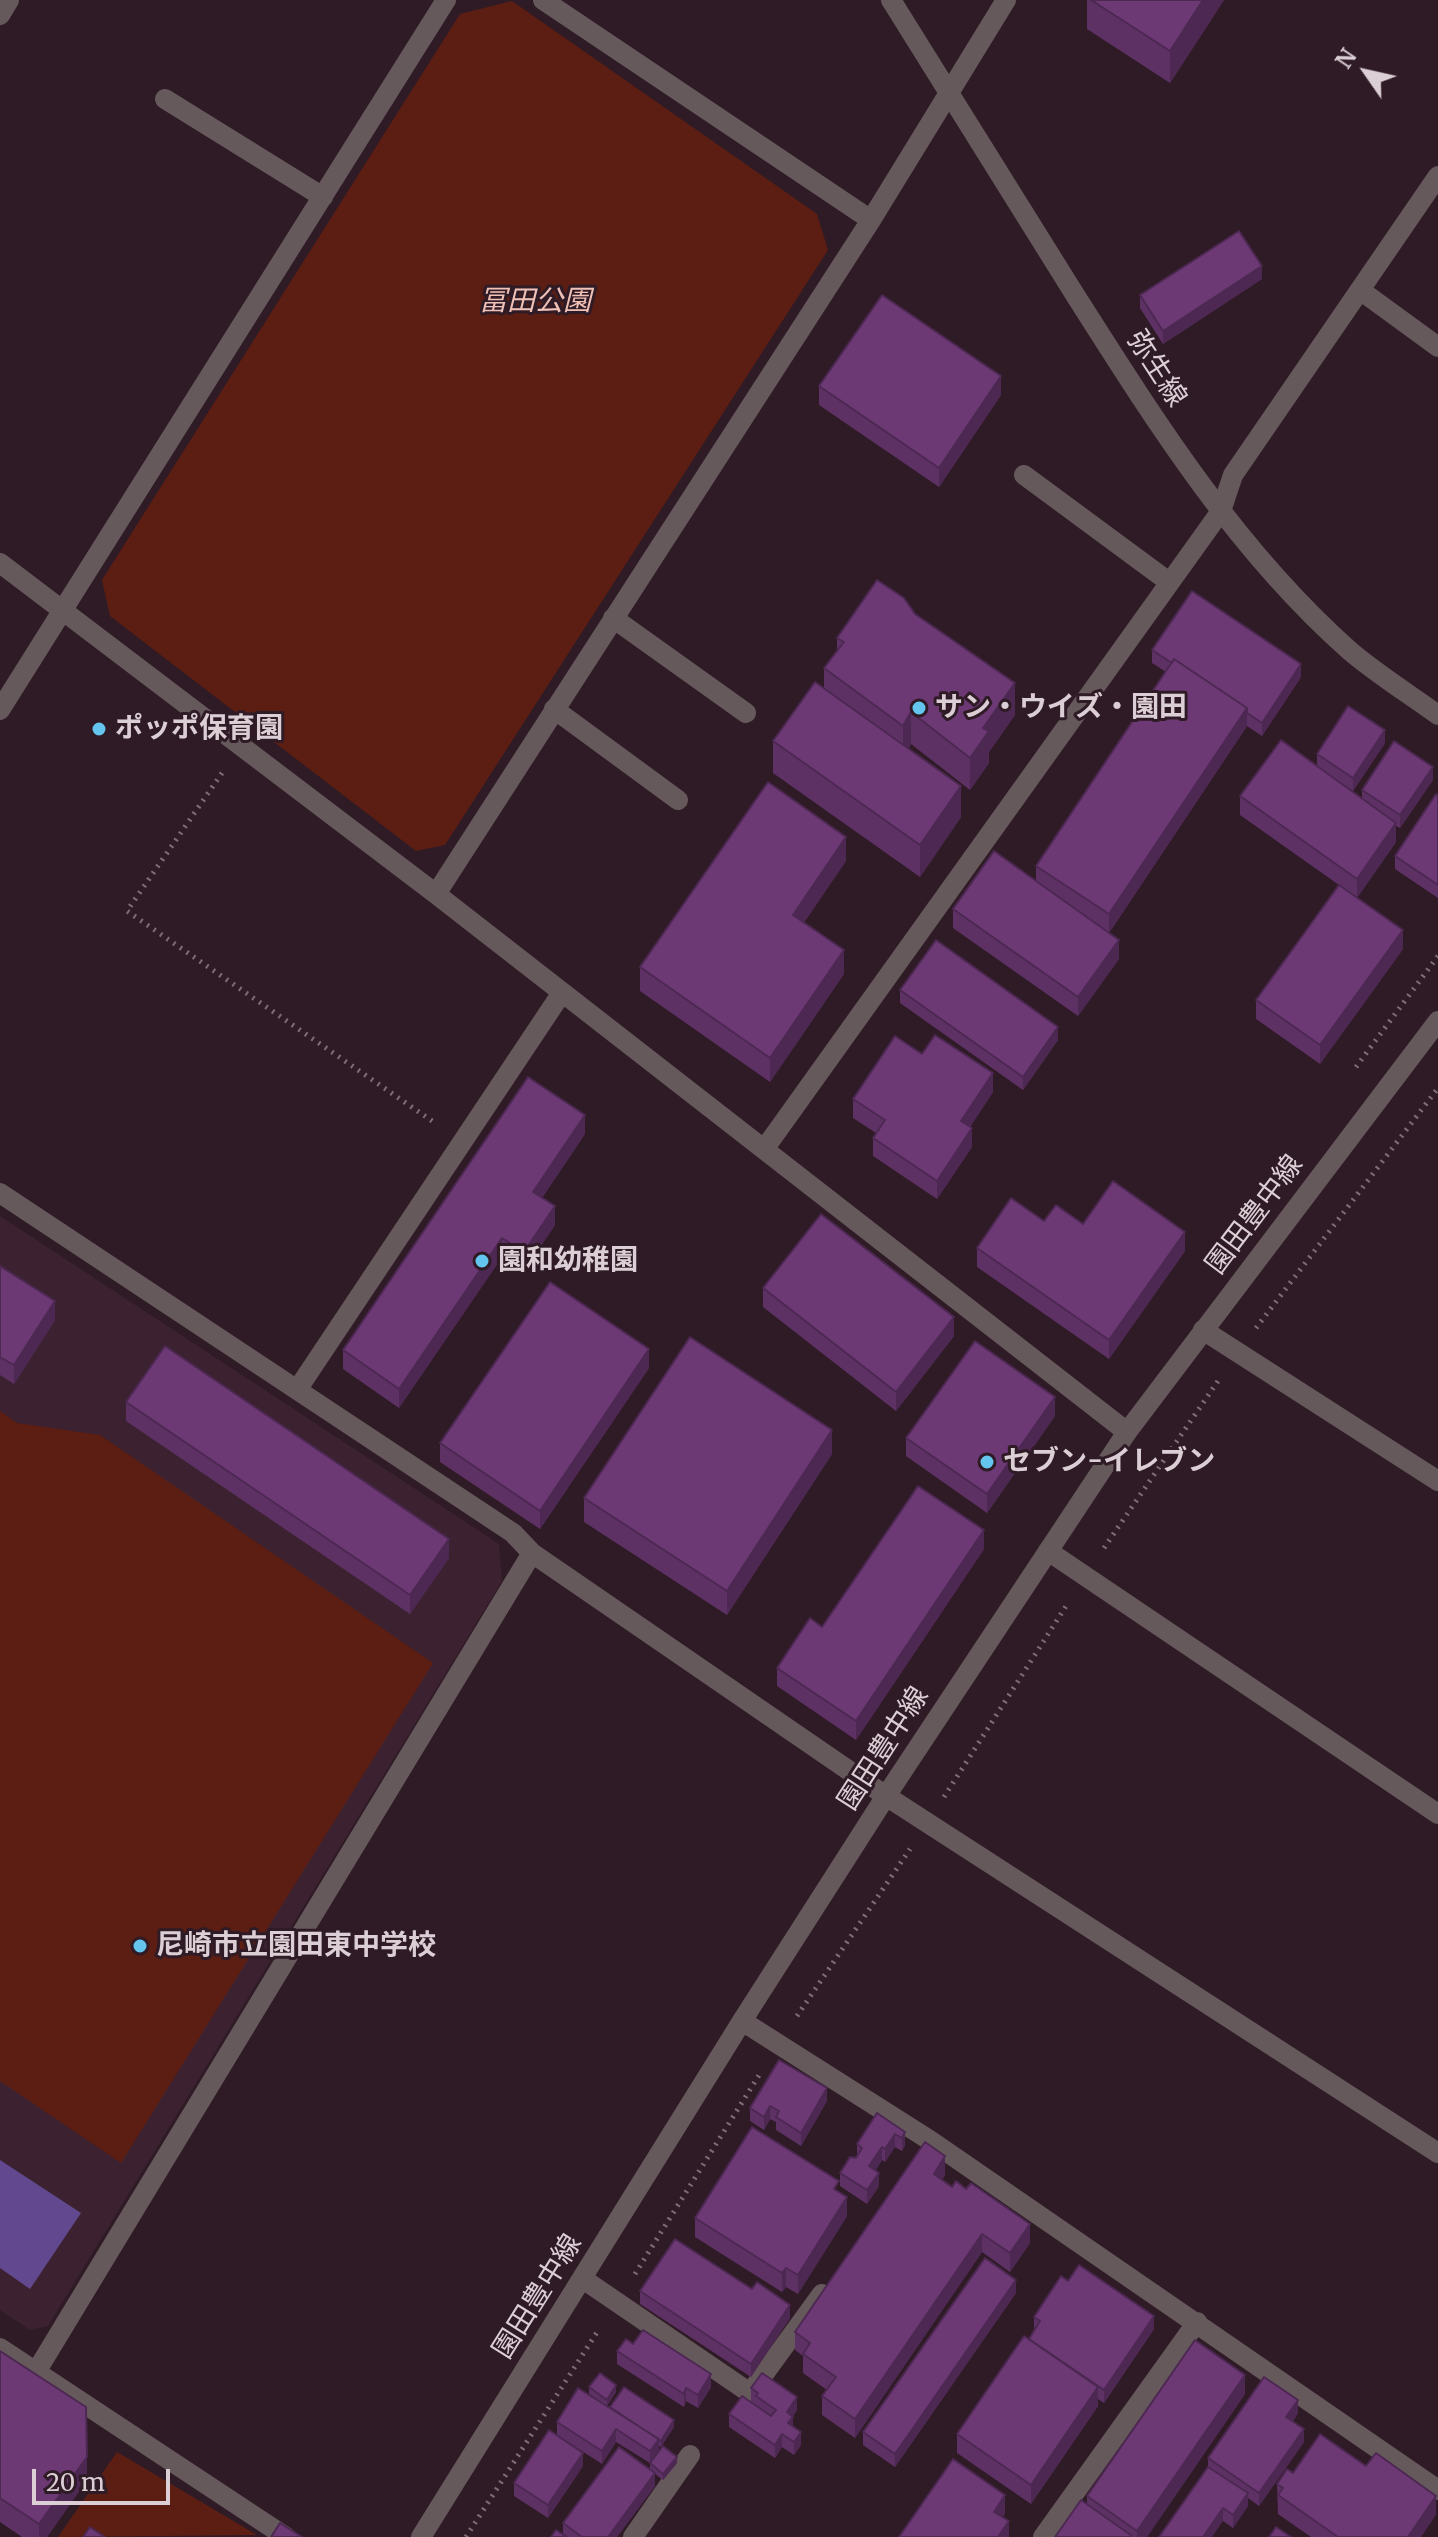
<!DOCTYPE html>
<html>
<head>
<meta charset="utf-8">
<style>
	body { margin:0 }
	#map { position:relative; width:1438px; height:2537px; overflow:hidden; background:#2f1b26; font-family:Merriweather,serif }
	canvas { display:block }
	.north { position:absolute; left:1326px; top:32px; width:80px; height:80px; -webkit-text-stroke:6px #2f1b26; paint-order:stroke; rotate:304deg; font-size:22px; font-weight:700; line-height:32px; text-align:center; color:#dcced5 }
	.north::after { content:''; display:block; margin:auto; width:28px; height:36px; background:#dcced5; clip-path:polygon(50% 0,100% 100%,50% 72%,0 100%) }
	.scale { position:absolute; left:32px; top:2469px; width:138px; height:36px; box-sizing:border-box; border:4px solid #dcced5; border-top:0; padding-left:10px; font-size:24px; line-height:28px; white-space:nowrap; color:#dcced5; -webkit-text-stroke:6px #2f1b26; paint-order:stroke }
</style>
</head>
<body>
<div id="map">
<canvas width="1438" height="2537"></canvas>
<div class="north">N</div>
<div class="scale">20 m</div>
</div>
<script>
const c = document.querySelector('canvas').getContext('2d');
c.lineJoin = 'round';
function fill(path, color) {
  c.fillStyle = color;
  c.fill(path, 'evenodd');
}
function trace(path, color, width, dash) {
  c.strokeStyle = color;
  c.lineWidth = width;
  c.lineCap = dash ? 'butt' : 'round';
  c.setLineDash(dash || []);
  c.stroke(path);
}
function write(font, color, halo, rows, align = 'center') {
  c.font = font + ' Merriweather,"Noto Sans JP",serif';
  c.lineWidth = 6;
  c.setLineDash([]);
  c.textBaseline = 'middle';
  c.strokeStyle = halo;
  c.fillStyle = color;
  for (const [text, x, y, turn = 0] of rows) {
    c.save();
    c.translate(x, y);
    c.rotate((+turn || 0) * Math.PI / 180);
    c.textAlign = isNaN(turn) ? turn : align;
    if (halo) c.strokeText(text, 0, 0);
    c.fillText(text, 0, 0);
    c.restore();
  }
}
fill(new Path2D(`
	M0 1216 499 1544 502 1581 48 2326 30 2330 0 2310Z`), '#3c2231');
fill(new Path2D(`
	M512 1 817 214 828 250 445 845 416 851 110 616 102 580 460 14Z
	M0 1411 17 1423 100 1435 433 1663 121 2163 0 2081Z
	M117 2452 257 2535 58 2537Z`), '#5c1e12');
fill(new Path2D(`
	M0 2160 81 2213 30 2289 0 2268Z`), '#62488e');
trace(new Path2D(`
	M222 773 127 911 435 1123
	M1356 1067 1438 956
	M1256 1328 1438 1088
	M1104 1548 1220 1378
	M944 1797 1068 1603
	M797 2016 910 1849
	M635 2274 761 2072
	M466 2537 599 2329`), '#7f6d76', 5, [2, 6]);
trace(new Path2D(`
	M543 0 871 220
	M0 15 9 0
	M165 99 323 197
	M1360 290 1438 347
	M1024 475 1169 582
	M0 563 436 894 1127 1432
	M613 618 746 713
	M554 709 678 800
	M0 710 446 0
	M436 894 871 220 1006 0
	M765 1148 1221 511 1233 475 1438 176
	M0 1193 513 1533 532 1553 886 1796 1438 2153
	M1203 1330 1438 1481
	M297 1390 561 994
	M1048 1551 1438 1814
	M742 2021 931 2141 1438 2490
	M583 2279 750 2393 822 2294
	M0 2348 286 2537
	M36 2372 532 1553
	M633 2537 690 2455
	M1043 2537 1197 2322`), '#66595b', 20);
trace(new Path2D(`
	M891 0C953 99 1015 198 1077 298 1157 424 1237 551 1350 651 1377 674 1409 694 1438 715
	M421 2537 742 2021 886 1796 1127 1432 1438 1021`), '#66595b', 20);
fill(new Path2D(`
	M1087 0H1224L1170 83 1087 29Z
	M1262 279 1163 344 1140 308V295Z
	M819 386 1001 395 939 487 819 405Z
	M915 614 1015 715 989 752V763L970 790 911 744 909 748 961 817 920 877 773 773V741L824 689V668L837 650V638Z
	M1152 650 1301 677 1262 736 1247 726 1109 933 1119 959 1078 1016 953 928V909L1036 881V866L1166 672 1152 663Z
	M1385 743 1353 791 1329 775 1362 798V790L1433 780 1400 828 1396 826V842L1357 898 1403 949 1320 1064 1256 1019V1000L1339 885 1240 815V796L1317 766V754Z
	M1438 795V898L1395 869V856Z
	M846 861 804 922 844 974 770 1082 640 991V967Z
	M900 990 1058 1040 1023 1090 900 1003Z
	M922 1054 993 1092 970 1127 972 1147 937 1199 873 1156V1138L876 1133 853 1118V1099Z
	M585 1134 542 1198 555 1225 524 1271 502 1257 399 1408 343 1369V1350Z
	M1044 1221 1083 1224 1185 1251 1109 1359 977 1267V1248Z
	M0 1266 55 1320 14 1384 0 1375Z
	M763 1288 954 1336 896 1411 763 1307Z
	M649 1368 540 1529 440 1462V1443Z
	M126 1402 449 1558 410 1614 126 1421Z
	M1055 1416 987 1513 906 1456V1438Z
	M832 1454 727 1615 584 1522V1498Z
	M984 1549 856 1740 777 1686V1668L822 1627Z
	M827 2101 801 2146 776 2130V2122L770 2119 764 2130 750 2121V2108Z
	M905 2132V2145L902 2151 895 2147 885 2162 882 2160 875 2171 879 2186 867 2204 840 2186V2173L857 2155V2144Z
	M945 2175 942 2180 1030 2243 1010 2272 982 2252 855 2438 822 2415V2396L827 2390 803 2373V2356L795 2350V2332Z
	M839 2192 847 2216 798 2294 786 2287 782 2292 695 2237V2218Z
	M1068 2281 1154 2329 1104 2403 1098 2399V2406L1031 2504 957 2453V2434L1029 2340 1034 2330V2317Z
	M640 2291 790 2318 751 2377 640 2304Z
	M1016 2293 895 2467 863 2445V2432Z
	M633 2344 711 2387 698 2408 686 2401 684 2407 617 2364V2351Z
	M0 2351 87 2480 47 2537H22L0 2522Z
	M589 2387 616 2392 607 2406 610 2408 674 2427 661 2447 659 2446V2451L677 2463 663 2480 655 2474V2486L617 2537H551L563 2535V2523L650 2469V2463L616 2442 602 2464 557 2435V2422L601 2402 589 2394Z
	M751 2388 797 2410 793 2416V2426L801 2445 794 2455 782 2447 775 2458 729 2427V2414L756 2406 751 2401Z
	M1245 2394 1147 2537H1055L1087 2504V2496Z
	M1298 2413 1293 2421 1304 2442 1259 2506 1248 2498V2506L1233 2528 1223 2521 1208 2467V2458Z
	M583 2466 548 2518 514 2496V2483Z
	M1293 2473 1436 2514 1421 2537H1311L1278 2514 1277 2484Z`), '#5e3165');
fill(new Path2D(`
	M1203 0H1224L1170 83V51Z
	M1262 266V279L1163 344V331Z
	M1001 376V395L939 487V468Z
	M1301 664V677L1262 736V723Z
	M1015 683V715L989 752V763L970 790V758L983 728Z
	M1247 708V726L1109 933V914Z
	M911 712V744L903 758V726Z
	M1385 730V743L1353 791V778Z
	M1433 767V780L1400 828V815Z
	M961 786V817L920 877V845Z
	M1396 823V842L1357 898V879Z
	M846 837V861L793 939V915Z
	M1403 930V949L1320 1064V1045Z
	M1119 940V959L1078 1016V997Z
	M844 950V974L770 1082V1058Z
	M1058 1027V1040L1023 1090V1077Z
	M993 1073V1092L961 1140V1121Z
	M585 1115V1134L533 1211V1192Z
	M972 1128V1147L937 1199V1181Z
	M555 1206V1225L524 1271V1252Z
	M1185 1232V1251L1109 1359V1340Z
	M502 1238V1257L399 1408V1389Z
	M55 1301V1320L14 1384V1365Z
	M954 1317V1336L896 1411V1392Z
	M649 1349V1368L540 1529V1511Z
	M1055 1397V1416L987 1513V1494Z
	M832 1430V1454L727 1615V1591Z
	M984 1530V1549L856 1740V1721Z
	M449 1539V1558L410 1614V1595Z
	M827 2088V2101L801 2146V2133Z
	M770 2106V2119L764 2130V2117Z
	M905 2132V2145L902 2151V2138Z
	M895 2134V2147L885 2162V2149Z
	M882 2147V2160L869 2180V2166Z
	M945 2156V2175L934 2193V2174Z
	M879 2173V2186L867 2204V2190Z
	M847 2197V2216L798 2294V2275Z
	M1030 2224V2243L1010 2272V2253Z
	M982 2234V2252L855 2438V2419Z
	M786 2268V2287L782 2292V2273Z
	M1016 2280V2293L895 2467V2454Z
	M790 2305V2318L751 2377V2364Z
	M1154 2316V2329L1104 2403V2390Z
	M711 2374V2387L698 2408V2395Z
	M1245 2375V2394L1147 2537H1137V2531Z
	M616 2385V2392L607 2406V2400Z
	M1098 2387V2406L1031 2504V2485Z
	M686 2388V2401L684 2407V2394Z
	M797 2397V2410L791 2419 793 2417V2430L788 2436 787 2412Z
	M1298 2400V2413L1286 2430V2417Z
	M674 2420V2427L661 2447V2441Z
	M616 2429V2442L602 2464V2451Z
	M1304 2429V2442L1259 2506V2493Z
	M801 2432V2445L794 2455V2442Z
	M782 2434V2447L775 2458V2445Z
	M659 2439V2452L650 2464V2451Z
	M583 2453V2466L548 2518V2505Z
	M87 2457V2480L47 2537H39V2524Z
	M677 2457V2463L663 2480V2474Z
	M655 2473V2486L617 2537H608Z
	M1248 2493V2506L1233 2528V2515Z
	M1005 2495V2514L994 2530V2512Z
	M1436 2496V2514L1421 2537H1408Z
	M1223 2508V2521L1212 2537H1203Z
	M1009 2521V2537H998Z`), '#4c2852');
const building = new Path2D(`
	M1091 0H1203L1170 51Z
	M1239 231 1262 266 1163 331 1140 295Z
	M882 295 1001 376 939 468 819 386Z
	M877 580 904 598 915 614 1015 683 983 728 989 731 970 758 911 712 903 726 824 668 844 642 837 638Z
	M1192 591 1301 664 1262 723 1247 713V708L1174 659 1172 663 1152 650Z
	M1174 659 1247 708 1109 914 1036 866Z
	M815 682 961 786 920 845 773 741Z
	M1348 706 1385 730 1353 778 1317 754Z
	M1281 740 1396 823 1357 879 1240 796Z
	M1394 741 1433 767 1400 815 1362 790Z
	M768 782 846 837 793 915 844 950 770 1058 640 967Z
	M1436 794 1438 795V885L1395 856Z
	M994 851 1119 940 1078 997 953 909Z
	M1339 885 1403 930 1320 1045 1256 1000Z
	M936 940 1058 1027 1023 1077 900 990Z
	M935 1035 993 1073 961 1121 972 1128 937 1181 873 1138 885 1120 853 1099 895 1036 922 1054Z
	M528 1077 585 1115 533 1192 555 1206 524 1252 502 1238 399 1389 343 1350Z
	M1113 1181 1185 1232 1109 1340 977 1248 1011 1198 1044 1221 1056 1205 1083 1224Z
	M821 1214 954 1317 896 1392 763 1288Z
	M0 1266 55 1301 14 1365 0 1357Z
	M550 1282 649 1349 540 1511 440 1443Z
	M690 1337 832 1430 727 1591 584 1498Z
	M975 1341 1055 1397 987 1494 906 1438Z
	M165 1346 449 1539 410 1595 126 1402Z
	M918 1486 984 1530 856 1721 777 1668 810 1618 822 1627Z
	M779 2060 827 2088 801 2133 776 2117 779 2111 770 2106 764 2117 750 2108Z
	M877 2113 905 2132 902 2138 895 2134 885 2149 882 2147 869 2166 879 2173 867 2190 840 2173 850 2157 856 2158 862 2148 857 2144Z
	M752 2127 839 2181 834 2189 847 2197 798 2275 786 2268 782 2273 695 2218Z
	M925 2142 945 2156 934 2174 952 2187 956 2181 966 2189 971 2183 1030 2224 1010 2253 982 2234 855 2419 822 2396 836 2377 803 2354 810 2343 795 2332Z
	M675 2239 752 2289 757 2282 790 2305 751 2364 640 2291Z
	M985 2258 1016 2280 895 2454 863 2432Z
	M1079 2265 1154 2316 1104 2390 1029 2339 1040 2321 1034 2317 1061 2276 1068 2281Z
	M643 2330 711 2374 698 2395 686 2388 684 2394 617 2351 626 2339 633 2344Z
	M1024 2336 1098 2387 1031 2485 957 2434Z
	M1195 2340 1245 2375 1137 2531 1087 2496Z
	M0 2351 86 2407 87 2457 39 2524 0 2498Z
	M600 2373 616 2385 607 2400 589 2387Z
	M762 2373 797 2397 787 2412 793 2417 788 2423 801 2432 794 2442 782 2434 775 2445 729 2414 742 2396 771 2416 776 2410 756 2396 758 2393 751 2388Z
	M1264 2377 1298 2400 1286 2417 1304 2429 1259 2493 1208 2458Z
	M624 2387 674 2420 661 2441 610 2407Z
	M578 2388 659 2439 650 2451 616 2429 602 2451 557 2422Z
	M549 2430 583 2453 548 2505 514 2483Z
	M1320 2434 1366 2466 1376 2453 1436 2496 1408 2537H1338L1278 2495 1283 2488 1277 2484 1287 2469 1293 2473Z
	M663 2446 677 2457 663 2474 650 2463Z
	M619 2447 655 2473 608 2537H582L563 2523Z
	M953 2459 1005 2495 994 2512 1009 2521 998 2537H899Z
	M1208 2467 1248 2493 1233 2515 1223 2508 1203 2537H1159Z
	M1081 2500 1132 2536V2537H1055Z
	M280 2523 302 2537H271Z
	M90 2527 105 2537H83Z
	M1276 2527 1291 2537H1269Z
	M556 2530 567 2537H551Z`);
fill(building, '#6d3975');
trace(building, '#4c2852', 2);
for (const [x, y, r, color] of [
	[919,708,8,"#64c5ee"],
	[99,729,8,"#64c5ee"],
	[482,1261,8,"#64c5ee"],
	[987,1462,8,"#64c5ee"],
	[140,1946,8,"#64c5ee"]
]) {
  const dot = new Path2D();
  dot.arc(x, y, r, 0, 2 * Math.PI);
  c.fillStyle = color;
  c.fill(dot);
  trace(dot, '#2f1b26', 3);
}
write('italic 28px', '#f0c1b6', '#2f1b26', [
	["冨田公園",535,302]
]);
write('28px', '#dcced5', '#2f1b26', [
	["弥生線",1156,369,57],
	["園田豊中線",1255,1215,-53],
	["園田豊中線",884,1749,-57],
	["園田豊中線",538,2297,-58]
]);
write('bold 28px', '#dcced5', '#2f1b26', [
	["サン・ウイズ・園田",935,708],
	["ポッポ保育園",115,729],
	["園和幼稚園",498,1261],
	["セブン-イレブン",1003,1462],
	["尼崎市立園田東中学校",156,1946]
], 'left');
</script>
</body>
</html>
